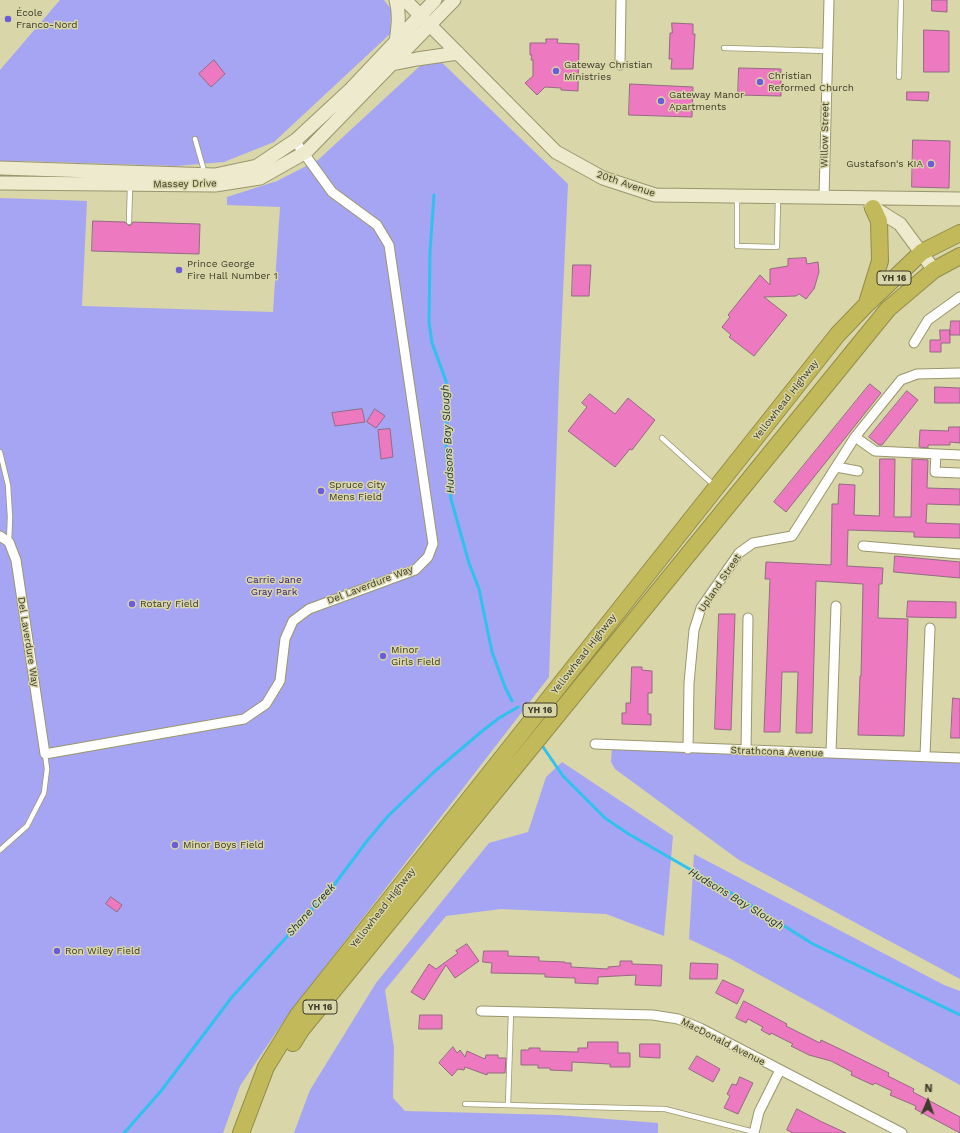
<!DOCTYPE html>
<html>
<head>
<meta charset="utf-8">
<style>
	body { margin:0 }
	#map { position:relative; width:960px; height:1133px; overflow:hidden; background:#d9d6a9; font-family:"Work Sans",sans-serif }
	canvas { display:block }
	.north { position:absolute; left:908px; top:1081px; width:40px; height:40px; -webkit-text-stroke:3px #d9d6a9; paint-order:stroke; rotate:2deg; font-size:11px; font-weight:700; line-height:16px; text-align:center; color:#3d3b29 }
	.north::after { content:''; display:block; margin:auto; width:14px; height:18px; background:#3d3b29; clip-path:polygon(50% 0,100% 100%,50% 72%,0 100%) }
</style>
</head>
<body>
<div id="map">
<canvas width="960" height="1133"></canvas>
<div class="north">N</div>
</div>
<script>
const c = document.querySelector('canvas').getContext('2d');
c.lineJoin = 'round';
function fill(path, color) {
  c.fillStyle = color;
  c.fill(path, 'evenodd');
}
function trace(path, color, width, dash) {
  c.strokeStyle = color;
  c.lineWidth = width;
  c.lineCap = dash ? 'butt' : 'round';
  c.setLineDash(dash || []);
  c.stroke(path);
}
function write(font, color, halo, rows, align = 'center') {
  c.font = font + ' "Work Sans",sans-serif';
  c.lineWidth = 3;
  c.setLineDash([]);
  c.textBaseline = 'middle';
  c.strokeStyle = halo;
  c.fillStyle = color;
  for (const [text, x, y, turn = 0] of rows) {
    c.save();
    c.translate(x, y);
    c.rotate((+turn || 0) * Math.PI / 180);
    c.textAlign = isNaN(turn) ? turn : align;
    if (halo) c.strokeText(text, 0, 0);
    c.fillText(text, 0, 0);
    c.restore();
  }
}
fill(new Path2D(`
	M60 0H384L391 9 390 34 274 142 224 162 176 166 21 161 0 163V70Z
	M433 54 568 184 559 381 549 677 287 1016 240 1086 223 1133H0V198L87 201 82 306 273 312 280 207 227 205V197L277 181 318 160Z
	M612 748 960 756V979L739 860 615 769 611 762Z
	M562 762 673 836 664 936 606 914 501 909 446 916 385 990 394 1048 393 1098 405 1111 557 1115 658 1123V1133H294L310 1090 376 983 489 843 528 832 546 777Z
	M694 854 944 985 960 991V1085L729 958 689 939Z`), '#a6a5f4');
trace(new Path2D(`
	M434 195 430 252 429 322 432 343 446 381 447 424 446 449 451 499 469 563 479 589 492 652 505 687 512 701
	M541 744 563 776 605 818 627 833 738 897 813 944 960 1015
	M124 1133 161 1091 232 997 334 885 367 841 388 816 434 772 481 732 499 718 518 707`), '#30c1ed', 3);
const building = new Path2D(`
	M932 0H947V12L932 11Z
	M672 23 693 24V34H695L693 69H671L672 59H669L670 33H672Z
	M924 30 949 31V72H924Z
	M546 39H558L557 43 579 44 578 91 561 90V88L545 87 537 95 525 83 533 76V60H531L532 55H530V43H546Z
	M214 60 225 74 211 87 199 74Z
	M739 68 781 69V96L738 95Z
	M630 84 693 87 692 117 629 115Z
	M907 92H929L928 101 907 100Z
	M913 140 950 141 949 188 912 187Z
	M93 221 125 222 129 226 131 225 133 222 200 224 199 254 92 251Z
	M806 258 807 264 818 262 819 272 814 289 806 299 799 294 796 296 764 297 787 315 754 356 729 337 731 335 722 327 730 317 728 315 760 275 770 285V269L788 266V259Z
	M573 265H591L589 296H572Z
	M951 321H960V335H950Z
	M940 330H950V343H941V352H930V340H940Z
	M870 384 881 393 786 512 774 502Z
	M935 387 960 388V403H935Z
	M907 391 918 400 882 445H879L869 437Z
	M590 394 615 414 628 398 655 420 632 450 630 449 615 467 568 431 587 407 582 403Z
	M362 409 365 422 335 426 332 413Z
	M375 409 385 416 376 428 367 422Z
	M949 427H960V443L950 442V445H928V448L919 447 920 430 948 431Z
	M390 429 393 457 381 459 378 430Z
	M880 459H895L894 517H911L912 459 928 460 927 488 960 489V505L927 504 926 523 960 524V538L914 537V532L848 530 847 566 883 568 882 584H879L878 618 908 619 904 736 858 735 860 676H861L863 584 816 581 812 733H796L798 672H782L780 732H764L770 579H765L766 562 831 565 832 504H838L839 484 855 485 854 515 879 516Z
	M895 556 960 562V578L894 572Z
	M908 601 956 602V618L907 617Z
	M719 614H735L731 730 715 729Z
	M632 667H642V670L652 671V693H648V714H651V725L622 724V713H626V703H630Z
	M953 698 960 699V738H951Z
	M111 897 122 905 117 912 106 904Z
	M467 944 479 961 455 978 446 965 424 1000 411 992 429 964 436 969 458 953 456 951Z
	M484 951H508V956L539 957V961L565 962V963H571V967L608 969V967L620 966V961H632V964L662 965 661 986 635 985 636 975 598 977V984L575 983V978L545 977V974L491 973 492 963 483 962Z
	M691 963 718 964 717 979H690Z
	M723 980 744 990 737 1004 716 993Z
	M744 1001 787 1024 786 1026 820 1043 821 1040 842 1050 889 1073 888 1076 914 1089 913 1092 960 1117V1133L915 1109 916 1106 890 1095 892 1091 875 1083 873 1085 851 1075 852 1072 831 1061 809 1055 791 1046 793 1044 771 1033 770 1035 761 1030 763 1027 748 1019 746 1023 736 1018Z
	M420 1015H442V1029H419Z
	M588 1042H618V1053H630V1067H610V1064L572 1062V1071L550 1070V1068H538V1065H521V1050H529V1048H540V1051L578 1052V1048H587Z
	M640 1044H660V1058L640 1057Z
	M453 1047 457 1053 460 1050 465 1057 467 1051 485 1059 486 1055H498V1058H506L505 1073H487V1075L465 1067 464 1070 458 1069 452 1076 439 1063Z
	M697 1056 720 1069 713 1082 689 1069Z
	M740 1077 753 1083 738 1114 724 1108 730 1096 727 1094 732 1084 736 1085Z
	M797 1109 820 1121 846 1133H793L787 1130Z`);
fill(building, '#ed79c1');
trace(building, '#926b81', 1);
const lane = new Path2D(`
	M724 48 827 51
	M899 77 901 0
	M195 139 205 174
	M737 198V246L777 247 778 197
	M129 222 130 186
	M662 438 715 486
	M0 452 8 485 10 517 9 542
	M0 850 27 826 44 793 47 769 45 754
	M465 1104 665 1109 754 1132
	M508 1105 511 1012`);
const street = new Path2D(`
	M620 65 621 0
	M824 197 829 0
	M914 343 928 320 960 297
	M855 437 875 451 960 455
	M936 454 935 472 960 473
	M836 467 858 471
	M0 536 9 542 16 560 45 754 244 719 266 704 280 681 285 639 293 621 309 609 415 570 428 557 433 544 389 245 377 225 332 192 295 141
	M863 546 960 554
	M595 744 960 758
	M688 749 689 683 694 630 701 608 739 553 753 543 792 536 855 437 901 380 917 374 960 373
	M746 751 748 618
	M831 753 836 606
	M925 756 930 628
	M481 1011 653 1015 678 1019 700 1028 902 1133
	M754 1133 759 1112 780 1070`);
const secondary = new Path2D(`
	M405 0 556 152 603 178 655 195 960 199
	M396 42C398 27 400 15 396 0
	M392 64 417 59 458 53
	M0 168 215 175 257 166 296 140 351 89 435 0
	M0 183 215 185 260 178 306 152 454 0
	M871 206 900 224 934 270`);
const highway = new Path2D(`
	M867 303 880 261 879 221 873 208
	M293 1043 301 1030 888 309 934 270 960 256
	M241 1133 266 1067 298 1015 838 334 866 305 922 252 960 233`);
trace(lane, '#9a966c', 6);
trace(street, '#9a966c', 11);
trace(secondary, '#9a966c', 15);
trace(highway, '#938d4a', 18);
trace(lane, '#fff', 4.5);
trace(street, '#fff', 9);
trace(secondary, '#edeace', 13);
trace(highway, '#c2b95b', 16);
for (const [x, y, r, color] of [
	[8,19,4,"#6a5dd7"],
	[556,71,4,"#6a5dd7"],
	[760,82,4,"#6a5dd7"],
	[661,101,4,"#6a5dd7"],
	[931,164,4,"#6a5dd7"],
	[179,270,4,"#6a5dd7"],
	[321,491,4,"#6a5dd7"],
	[132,604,4,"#6a5dd7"],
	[383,656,4,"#6a5dd7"],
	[175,845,4,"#6a5dd7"],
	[57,951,4,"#6a5dd7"]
]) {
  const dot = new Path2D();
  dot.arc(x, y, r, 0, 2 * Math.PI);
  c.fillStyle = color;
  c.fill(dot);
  trace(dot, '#d9d6a9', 1.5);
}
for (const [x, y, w] of [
	[894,278,34],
	[540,710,34],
	[320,1007,34]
]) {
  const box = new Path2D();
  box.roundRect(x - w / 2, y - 7, w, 14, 3);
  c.fillStyle = '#d9d6a9';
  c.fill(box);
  trace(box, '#3d3b29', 1);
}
write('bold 9px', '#3d3b29', null, [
	["YH 16",894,278],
	["YH 16",540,710],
	["YH 16",320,1007]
]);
write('10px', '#3d3b29', '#d9d6a9', [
	["École",16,13],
	["Franco-Nord",16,25],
	["Gateway Christian",564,65],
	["Ministries",564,77],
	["Christian",768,76],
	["Reformed Church",768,88],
	["Gateway Manor",669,95],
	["Apartments",669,107],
	["Gustafson's KIA",923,164,"right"],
	["Prince George",187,264],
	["Fire Hall Number 1",187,276],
	["Spruce City",329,485],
	["Mens Field",329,497],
	["Rotary Field",140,604],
	["Minor",391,650],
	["Girls Field",391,662],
	["Minor Boys Field",183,845],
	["Ron Wiley Field",65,951]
], 'left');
write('10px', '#3d3b29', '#d9d6a9', [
	["Willow Street",825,135,-89],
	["Massey Drive",185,184,-1],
	["20th Avenue",626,184,19],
	["Yellowhead Highway",786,400,-52],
	["Upland Street",720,583,-56],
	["Del Laverdure Way",370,585,-21],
	["Del Laverdure Way",28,642,81],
	["Yellowhead Highway",584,654,-52],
	["Strathcona Avenue",777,752,2],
	["Yellowhead Highway",383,908,-52],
	["MacDonald Avenue",723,1042,27]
]);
write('10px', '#2e177b', '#d9d6a9', [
	["Carrie Jane",274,580],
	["Gray Park",274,592]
]);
write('italic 11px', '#13303a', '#d9d6a9', [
	["Hudsons Bay Slough",448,439,-93],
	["Hudsons Bay Slough",736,899,31],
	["Shane Creek",311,910,-48]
]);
</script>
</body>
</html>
